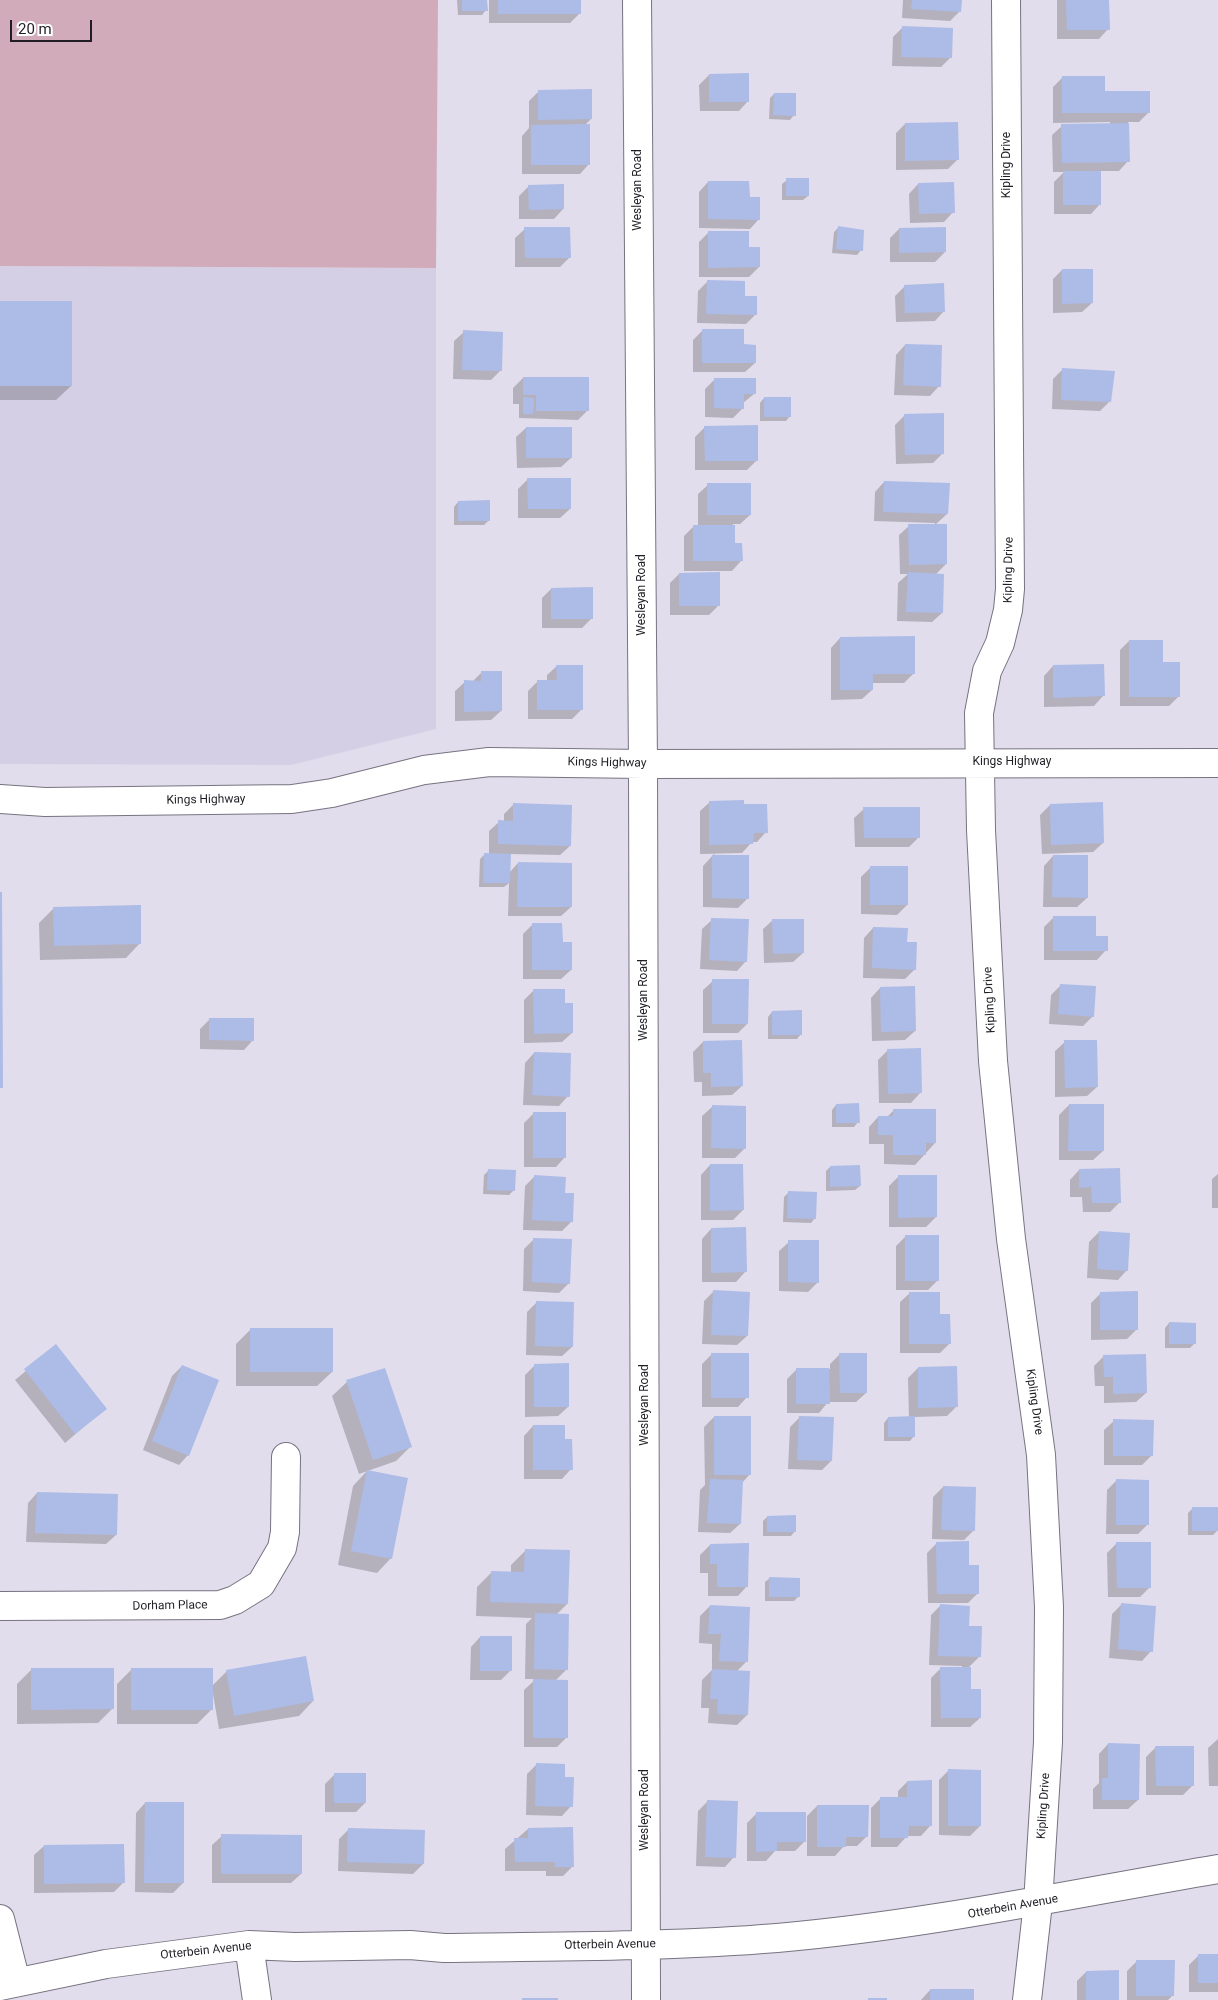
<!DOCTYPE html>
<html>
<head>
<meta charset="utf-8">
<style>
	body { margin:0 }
	#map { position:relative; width:1218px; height:2000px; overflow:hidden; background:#e1ddec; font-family:Roboto,sans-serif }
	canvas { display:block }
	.scale { position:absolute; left:10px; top:20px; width:82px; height:22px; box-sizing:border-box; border:2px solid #201e24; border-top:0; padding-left:6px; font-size:15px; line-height:18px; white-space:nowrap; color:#201e24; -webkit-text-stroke:4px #fff; paint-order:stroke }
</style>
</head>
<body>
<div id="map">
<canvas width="1218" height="2000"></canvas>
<div class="scale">20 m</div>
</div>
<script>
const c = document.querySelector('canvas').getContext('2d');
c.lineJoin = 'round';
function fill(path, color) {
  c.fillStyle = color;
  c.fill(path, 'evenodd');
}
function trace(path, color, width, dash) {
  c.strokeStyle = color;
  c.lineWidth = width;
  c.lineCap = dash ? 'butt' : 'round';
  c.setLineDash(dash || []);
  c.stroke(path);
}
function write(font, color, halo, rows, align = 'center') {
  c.font = font + ' Roboto,sans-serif';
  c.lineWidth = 5;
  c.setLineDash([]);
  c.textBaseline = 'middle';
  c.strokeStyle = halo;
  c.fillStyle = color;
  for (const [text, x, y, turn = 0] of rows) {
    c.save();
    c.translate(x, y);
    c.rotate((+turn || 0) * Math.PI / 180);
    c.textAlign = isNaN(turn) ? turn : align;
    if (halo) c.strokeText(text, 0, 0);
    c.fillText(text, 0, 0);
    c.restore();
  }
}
fill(new Path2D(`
	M0 266 436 268V729L291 765 0 764Z`), '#d5cfe5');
fill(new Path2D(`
	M0 0H438L436 268 0 266Z`), '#d2abba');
fill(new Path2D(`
	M457 0H486V10L482 15H458Z
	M489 0H580V13L570 23H489Z
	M903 0H960V11L950 21 902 18Z
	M1057 0H1108V29L1099 39H1057Z
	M903 27 950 58 941 67 892 66 893 37Z
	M709 75 748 101 739 111H700L699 85Z
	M1063 77 1104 92 1148 113 1139 122H1128V161L1119 171H1100V204L1091 214H1054V182L1064 172H1053L1052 135 1062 126 1110 125V122L1053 123V87Z
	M539 91 591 119 584 126 589 164 580 174H522V136L529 128V101Z
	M774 94 794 115 790 120 769 119 770 98Z
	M905 124 957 160 948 169 896 170V133Z
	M787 180 808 196 803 200H782V184Z
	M708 182 748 198 759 219 750 229 699 228V192Z
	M918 184 953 212 944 222 910 223 909 194Z
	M529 186 563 209 554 219H519V196Z
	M838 228 861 250 857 255 832 253 834 232Z
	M525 229 569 258 560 267H515V238Z
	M899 229 945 252 935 262H890V238Z
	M708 233 748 248 759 267 749 277H699V242Z
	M1062 270 1092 303 1082 312 1053 313V279Z
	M708 281 743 297 756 314 746 324 697 323 698 291Z
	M904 287 944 311 935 321 896 322 895 296Z
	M0 303 71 386 56 400H0Z
	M703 330 743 346 755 363 745 372H693V340Z
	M464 332 500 371 491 380 453 379 454 341Z
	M905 345 939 386 930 396 894 395 896 355Z
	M1063 369 1109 402 1100 411 1052 409 1053 379Z
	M523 378 588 410 578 420 519 418V404H513V388Z
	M715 379 754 394 743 403V408L733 418 705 417V389Z
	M764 398 790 416 786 421H760V403Z
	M905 415 943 453 933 463 896 464 895 425Z
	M705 427 757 460 747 470H695V437Z
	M526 428 571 458 561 467 517 468 516 437Z
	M528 479 570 509 560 518H518V489Z
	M884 482 947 514 935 525 946 564 935 575 942 613 932 622 897 621 898 583 908 574H900L899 535 909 526 935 525V523L874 521 875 492Z
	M708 485 750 515 740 524H733L734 544 741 561 732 571H684V536L694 526H698V494Z
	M458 502 489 520 484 525H454V507Z
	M679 574 719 605 709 615H670V583Z
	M551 589 592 618 582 628H542V598Z
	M840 638 914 673 904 683H872V690L862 699 831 700V648Z
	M1129 641 1179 696 1169 706H1120V650Z
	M557 666 582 709 572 719H528V691L538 681H547V675Z
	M1053 666 1103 696 1094 706 1044 707V676Z
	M482 672 501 711 491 720 455 721V691L465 682H472Z
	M710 802 743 805 766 832 757 842H752L742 853 700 854V811Z
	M513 805 570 846 560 855 510 854 509 873 518 863 571 907 561 916H508L509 883 504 887H479L480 859 485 854H489V831L499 822H504V814Z
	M1050 805 1103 843 1093 852 1042 854 1040 815Z
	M864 809 919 837 909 847H855L854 818Z
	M714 854 748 898 738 908 703 907V866Z
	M1053 856 1087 898 1077 907H1043L1044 866Z
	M871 867 907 905 897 915 861 914V877Z
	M54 908 140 943 126 958 40 960 39 923Z
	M1054 917 1095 937 1106 950 1097 960H1044V927Z
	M712 920 746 961 737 971 700 969 702 929Z
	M773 920 803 953 793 962 764 963 763 929Z
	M533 924 561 943 571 970 561 979H523V934Z
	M873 928 906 943 915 969 905 979 863 978 864 938Z
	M713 981 747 1024 738 1033H703V990Z
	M1060 986 1093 1016 1083 1026 1049 1024 1051 995Z
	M880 988 915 1031 905 1040 872 1041 871 998Z
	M533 991 564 1004 572 1033 562 1042 524 1043V1000Z
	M772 1012 801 1034 797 1039H768V1017Z
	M210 1019 253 1040 244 1050 200 1049V1029Z
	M703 1042 742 1086 732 1095 702 1096V1082H694L693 1052Z
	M1065 1042 1097 1087 1087 1096 1055 1097V1051Z
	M888 1050 920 1093 911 1103H879L878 1060Z
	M534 1053 568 1096 559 1106 523 1105 525 1063Z
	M836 1105 858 1122 854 1127H832V1110Z
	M1069 1105 1103 1151 1093 1160H1059V1115Z
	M712 1107 744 1149 735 1158H702V1116Z
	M893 1111 935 1143 915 1165 884 1164V1144H869V1127L878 1117H887Z
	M534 1113 565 1157 556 1167H524V1123Z
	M710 1165 743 1210 733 1220H701V1175Z
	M830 1167 860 1186 855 1190 826 1191V1171Z
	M489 1170 514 1190 509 1195 483 1194 484 1175Z
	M1079 1170 1120 1202 1110 1212H1083L1082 1197H1070V1180Z
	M1218 1174V1208H1212V1179Z
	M534 1177 564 1194 571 1222 562 1231 523 1230 525 1186Z
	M898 1177 936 1217 926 1227H889V1186Z
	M789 1192 815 1218 811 1223 783 1222 784 1197Z
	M711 1229 745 1272 736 1282H702V1239Z
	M1099 1232 1127 1270 1118 1280 1087 1278 1089 1242Z
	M906 1236 938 1280 928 1290H896V1246Z
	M534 1239 569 1283 559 1293 523 1291 524 1249Z
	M789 1242 818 1282 808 1292 779 1291V1251Z
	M713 1292 747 1336 737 1345 702 1344 704 1301Z
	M910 1293 939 1316 949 1344 940 1353H900V1302Z
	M1101 1293 1136 1330 1127 1339 1091 1340V1303Z
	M537 1302 572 1347 562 1356 526 1355 527 1312Z
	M1169 1323 1194 1344 1190 1348H1165V1328Z
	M251 1329 332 1372 317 1386H236V1344Z
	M56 1346 106 1408 65 1443 15 1380Z
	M712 1354 747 1397 738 1407H702V1364Z
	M840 1354 866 1393 856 1402H828L819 1413H787V1379L796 1370 830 1369V1364Z
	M1104 1356 1146 1393 1136 1402 1104 1403V1386H1095L1094 1366Z
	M535 1365 568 1407 558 1416 525 1417V1375Z
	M182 1366 188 1455 179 1465 143 1450 172 1376Z
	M918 1368 956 1407 947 1416 914 1417V1436L910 1441H884V1423L888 1418H909L908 1378Z
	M347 1382 411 1446 396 1461 359 1474 332 1396Z
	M714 1417 750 1474 742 1483 740 1524 730 1533 698 1532 700 1490 705 1485 704 1427Z
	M800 1417 831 1461 822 1470 788 1469 790 1427Z
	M1114 1421 1152 1455 1142 1465H1104V1430Z
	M533 1426 564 1440 571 1469 562 1479H524V1436Z
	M367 1471 391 1558 377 1573 338 1565 353 1486Z
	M1116 1481 1148 1524 1138 1534H1106L1107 1490Z
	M943 1487 974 1530 964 1540 932 1539 933 1497Z
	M37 1493 116 1535 106 1544 26 1542 28 1503Z
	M1193 1508 1218 1530 1213 1535H1188V1513Z
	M767 1517 795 1531 791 1536H763V1521Z
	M937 1543 968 1566 978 1593 968 1603H928L927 1553Z
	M1117 1543 1150 1587 1140 1597H1108L1107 1553Z
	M710 1545 747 1586 738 1596H708V1573H700V1555Z
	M526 1550 567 1604 556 1615 567 1669 555 1681 567 1737 557 1747H524V1690L536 1679H525L526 1624 532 1618 476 1616 477 1587 492 1572 511 1573V1565Z
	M770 1578 798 1597 794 1601H765V1582Z
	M941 1605 968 1627 979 1657 968 1668 970 1691 980 1718 970 1727H931V1678L941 1668H962V1666L929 1665 931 1615Z
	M1121 1605 1151 1651 1142 1661 1109 1658 1112 1614Z
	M710 1606 746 1662 737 1671 747 1715 737 1725 708 1723 709 1708H701L702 1680 712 1670V1644L699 1643 700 1616Z
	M480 1637 511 1670 501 1680H470L471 1647Z
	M305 1658 313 1701 299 1716 219 1729 213 1694 212 1709 197 1724H117V1684L132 1669 212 1686 226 1672Z
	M31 1670 113 1708 98 1723 17 1724V1684Z
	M1218 1739V1786H1209L1208 1748Z
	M1108 1744 1138 1800 1128 1809H1093V1789L1099 1783V1754Z
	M1156 1747 1193 1785 1183 1795H1146V1757Z
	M537 1764 564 1778 571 1806 562 1816 526 1815 527 1774Z
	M949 1770 980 1826 970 1836 939 1835V1780Z
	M335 1774 365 1803 356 1812H325V1784Z
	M907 1782 930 1826 921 1836H907L897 1847H871V1808L881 1798H898V1791Z
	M708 1801 734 1857 725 1867 696 1866 698 1811Z
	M145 1803 183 1883 173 1893 135 1892 136 1813Z
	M817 1806 867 1836 857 1846H844L835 1856H807V1816Z
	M757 1813 805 1841 795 1851H775L766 1861H747V1823Z
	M349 1829 423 1864 413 1874 338 1871 339 1839Z
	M528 1829 572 1867 563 1876H546V1871H505V1849Z
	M222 1836 301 1874 291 1883H212V1845Z
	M44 1846 123 1883 114 1892 34 1893V1855Z
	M1199 1955H1218V1992H1189V1965Z
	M1137 1961 1173 1995 1168 2000H1127V1971Z
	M1086 1972 1117 2000H1077V1981Z
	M930 1990 973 2000H921Z`), '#0003');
fill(new Path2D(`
	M462 0H487L488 11H462Z
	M498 0H581V14H498Z
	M912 0H962L961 12 911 9Z
	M1066 0H1109L1110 30H1067Z
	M902 26 953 28 952 58 901 57Z
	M749 73V102H709V74Z
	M1062 76H1105V91H1150V113H1062Z
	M592 89V119L538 120V90Z
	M774 93H796V116L773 115Z
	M958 122 959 160 905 161V123Z
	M1129 123 1130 162 1062 163 1061 124Z
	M590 124V165H531V125Z
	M1063 171H1101V205H1063Z
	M786 178H809V196H786Z
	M708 181H749L750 197H760V220L708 219Z
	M954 182 955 213 919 214 918 183Z
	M564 184V209L529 210 528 185Z
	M838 226 864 230 863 251 836 249Z
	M524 227H570L571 258H525Z
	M946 227V252L899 253V228Z
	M708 231H749V247H760V267L708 268Z
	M1062 269H1093V303L1062 304Z
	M707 280 745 281V296H757V315L706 314Z
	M944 283 945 312 905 313 904 285Z
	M0 301H72V386H0Z
	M702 329H744V344L756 345V363H702Z
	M463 330 503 332 502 371 462 370Z
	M905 344 942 345 941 387 903 385Z
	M1062 368 1115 371 1111 402 1061 400Z
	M523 377H589V411H536V395H523Z
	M714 378H756V394H744V409L714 408Z
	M523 397 534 398 533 414H523Z
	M764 397H791V417H764Z
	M944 413V454L905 455 904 414Z
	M758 425V461H705L704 426Z
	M526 427H572V458H526Z
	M527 478H571V509H528Z
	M884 481 950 483 948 514 883 512Z
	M707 483H751V515H707Z
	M490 500V521H458V501Z
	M908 524H947V564L909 565Z
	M693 525H735V543H742L743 561H693Z
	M720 572V606H679V573Z
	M908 572 944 574 943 613 906 612Z
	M593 587V619H551V588Z
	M915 636V674H873V690H840V637Z
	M1129 640H1163V662H1180V697H1129Z
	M1104 664 1105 696 1053 698V665Z
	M556 665H583V710H537V680H557Z
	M481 671H502V711L464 712V680L481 681Z
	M744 800V804H767L768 833H754L753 844 709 845V801Z
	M1103 802 1104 843 1051 845 1050 804Z
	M513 803 572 805 571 846 498 844V820L513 821Z
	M863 807H920V838H864Z
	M484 853 511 854 510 883H483Z
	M712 855H749V899L712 898Z
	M1053 855H1088V898L1052 897Z
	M518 862 572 863V907H517Z
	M870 866H908V905H870Z
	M0 892H2L3 1088H0Z
	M141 905V944L54 946 53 907Z
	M1053 916H1096V936H1108V951H1053Z
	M711 918 749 919 747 962 709 960Z
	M772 919H804V953L773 954Z
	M532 923H562L563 942H572V970H532Z
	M873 927 908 928 907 942H917L916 970 872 968Z
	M712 979H749L748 1024H712Z
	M1060 984 1096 986 1094 1017 1058 1014Z
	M915 986 916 1031 881 1032 880 987Z
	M533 989H565V1003H573V1033L534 1034Z
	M802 1010V1035H772V1011Z
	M209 1018H254V1041L209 1040Z
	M742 1040 743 1086 711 1087V1073H703V1041Z
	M1064 1040H1097L1098 1087 1065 1088Z
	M921 1048 922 1093 888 1094 887 1049Z
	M534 1052 571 1053 570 1097 532 1095Z
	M859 1103 860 1123H836V1104Z
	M1069 1104H1104V1151H1068Z
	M712 1105 746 1106V1149L711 1148Z
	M893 1109H936V1143H926V1155H893V1135H878V1116H893Z
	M533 1112H566V1158H533Z
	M710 1164H743L744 1210 710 1211Z
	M860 1165 861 1186 830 1187V1166Z
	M1120 1168 1121 1203H1092L1091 1187 1079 1188V1169Z
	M488 1169 516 1170 515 1191 487 1190Z
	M534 1175 566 1177 565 1193H574L573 1222 532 1220Z
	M898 1175H937V1217L898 1218Z
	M788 1191 817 1192 816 1219 787 1218Z
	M746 1227 747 1272 711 1273V1228Z
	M1099 1231 1130 1233 1128 1271 1097 1269Z
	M905 1235H939V1281H905Z
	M533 1238 572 1239 570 1284 532 1282Z
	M788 1240H819V1283L788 1282Z
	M713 1290 750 1292 748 1336 711 1335Z
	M1138 1291V1330H1100V1292Z
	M909 1292H940V1314H950L951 1344H909Z
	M536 1301 574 1302 573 1347 535 1346Z
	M1169 1322 1196 1323V1344H1169Z
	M250 1328H333V1372H250Z
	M56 1344 107 1409 75 1434 24 1369Z
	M711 1353H749V1398H711Z
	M839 1353H867V1393H840Z
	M1146 1354 1147 1393 1113 1394V1377H1104L1103 1355Z
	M569 1363V1407H534V1364Z
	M182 1365 219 1380 189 1456 152 1441Z
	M957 1366 958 1407 918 1408V1367Z
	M385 1368 412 1447 373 1460 346 1380Z
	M796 1368H829L830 1404H796Z
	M714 1416H751V1475H714Z
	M799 1416 834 1417 832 1461 797 1460Z
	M915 1416V1437H888V1417Z
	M1113 1419 1154 1420 1153 1456H1113Z
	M533 1425H565V1439H572L573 1470H533Z
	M367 1470 408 1478 392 1559 351 1551Z
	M710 1479 743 1480 741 1524 707 1523Z
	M1116 1479 1149 1480V1525H1116Z
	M943 1486 976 1487 975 1531 941 1530Z
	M37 1492 118 1494 117 1535 35 1533Z
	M1192 1507H1218V1531H1192Z
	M796 1515V1532H767V1516Z
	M969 1541V1565H979V1594H937L936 1542Z
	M1116 1542H1151V1588H1117Z
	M749 1543 748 1587H717V1564H710V1544Z
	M525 1549 570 1550 568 1604 490 1602 491 1571 524 1572Z
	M769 1577 800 1578V1597H769Z
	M1121 1603 1156 1606 1153 1652 1118 1649Z
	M940 1604 970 1606 969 1626H982L981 1657 938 1656Z
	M710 1605 750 1607 748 1662 719 1661 721 1634H708Z
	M535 1613 569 1614 568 1670 534 1669Z
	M480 1636H512V1671H480Z
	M306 1656 314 1701 234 1716 226 1670Z
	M940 1667H971V1689H981V1718H941Z
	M31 1668H114V1709L31 1710Z
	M131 1668H213V1710H131Z
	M712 1669 750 1671 748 1715 717 1714 718 1699H710Z
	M533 1679 568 1680V1738H533Z
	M1108 1743 1140 1744 1139 1800H1102V1778H1108Z
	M1155 1746H1194V1786H1156Z
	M536 1763 565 1764V1777H574L573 1807 535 1806Z
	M948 1769 981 1770V1826H948Z
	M334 1773H366V1803H334Z
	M932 1780V1826H909L908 1838H880V1797H907V1781Z
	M707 1800 738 1801 736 1858 705 1857Z
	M145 1802H184V1883H144Z
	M817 1805H869L868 1837H846V1847H817Z
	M756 1812H806V1842H777V1851L756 1852Z
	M573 1827 574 1867H555V1862H515L514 1838H528V1828Z
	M348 1828 425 1830 424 1864 347 1862Z
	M221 1834 302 1835V1874H221Z
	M124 1844 125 1883 44 1884V1845Z
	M1198 1954H1218V1983H1198Z
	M1136 1960H1175L1174 1996H1136Z
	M1119 1970V2000H1086V1971Z
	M930 1989H974V2000H930Z
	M522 1998H558V2000H522Z
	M868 1998H887V2000H868Z`), '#adbbe7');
const minor = new Path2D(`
	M637 0 643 764 646 2000
	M1006 0 1010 589 1008 610 1000 643 987 671 979 713 981 830 993 1061 1011 1239 1041 1455 1049 1607 1048 1742 1038 1903 1027 2000
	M0 799 45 802 292 799 332 793 424 770 489 762 643 764 1218 763
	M0 1606 220 1605 235 1600 261 1584 282 1548 285 1532 286 1457
	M0 1919 16 1982
	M249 1945 257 2000
	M0 1986 106 1964 249 1945 295 1947 410 1945 444 1948C555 1946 667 1947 777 1938 926 1925 1071 1894 1218 1869`);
trace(minor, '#777380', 30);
trace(minor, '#fff', 28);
write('12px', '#201e24', '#fff', [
	["Kipling Drive",1007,165,-90],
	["Wesleyan Road",638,190,-90],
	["Kipling Drive",1009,570,-89],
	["Wesleyan Road",642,595,-90],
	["Kings Highway",1012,762],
	["Kings Highway",607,763,1],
	["Kings Highway",206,800,-1],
	["Wesleyan Road",644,1000,-90],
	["Kipling Drive",990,1000,-93],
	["Kipling Drive",1034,1402,82],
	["Wesleyan Road",645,1405,-90],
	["Dorham Place",170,1606,-1],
	["Kipling Drive",1044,1806,-86],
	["Wesleyan Road",645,1810,-90],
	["Otterbein Avenue",1013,1907,-10],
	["Otterbein Avenue",610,1945,-1],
	["Otterbein Avenue",206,1951,-6]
]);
</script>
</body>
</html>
